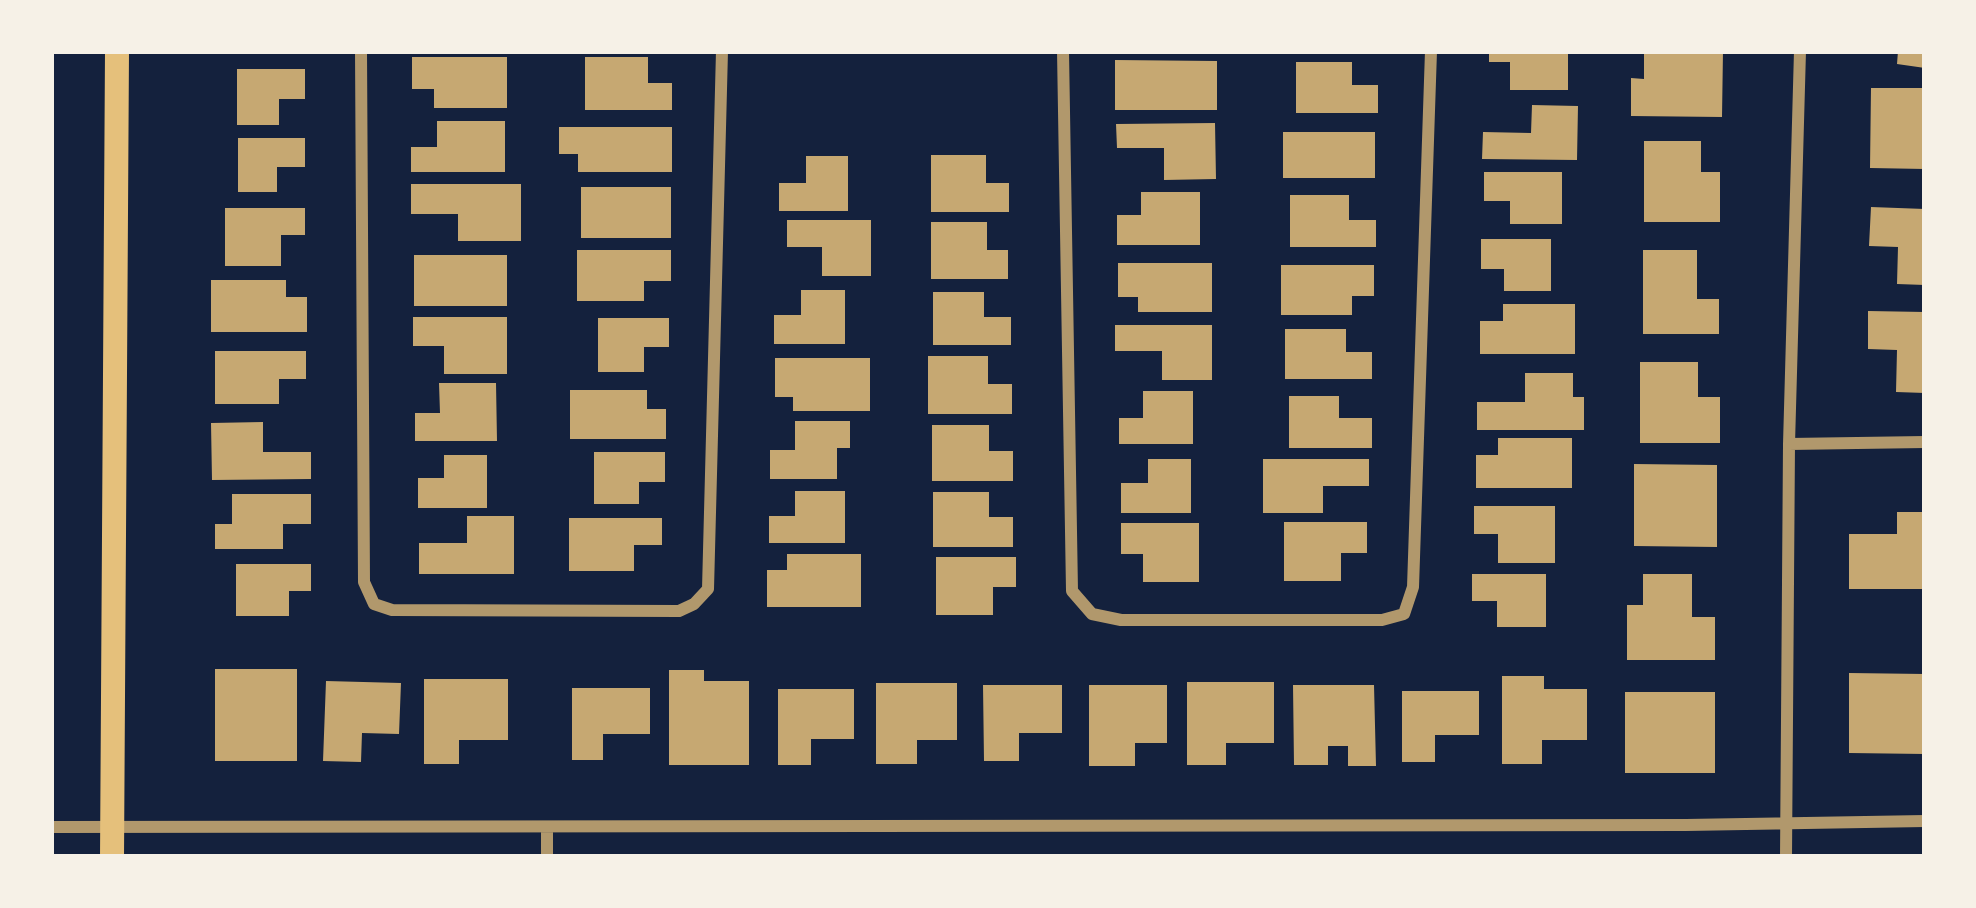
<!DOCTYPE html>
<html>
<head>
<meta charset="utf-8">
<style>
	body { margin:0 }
	#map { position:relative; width:1976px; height:908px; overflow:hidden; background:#14213d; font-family:"Archivo Narrow",sans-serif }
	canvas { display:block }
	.frame { position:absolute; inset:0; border:54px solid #f6f1e7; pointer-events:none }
</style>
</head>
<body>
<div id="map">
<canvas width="1976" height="908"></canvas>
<div class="frame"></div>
</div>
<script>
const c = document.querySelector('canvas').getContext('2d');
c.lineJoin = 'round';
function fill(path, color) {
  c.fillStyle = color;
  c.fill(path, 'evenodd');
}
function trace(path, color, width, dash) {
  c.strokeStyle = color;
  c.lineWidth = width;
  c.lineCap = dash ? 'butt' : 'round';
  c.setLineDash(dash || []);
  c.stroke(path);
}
fill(new Path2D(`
	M1489 51H1568V90H1510V62H1489Z
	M1644 51H1723L1722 117 1631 116V78L1644 79Z
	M1898 51H1925V68L1897 64Z
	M412 57H507V108H434V89H412Z
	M585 57H648V83H672V110H585Z
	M1115 60 1217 61V110H1115Z
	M1296 62H1352V85H1378V113H1296Z
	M237 69H305V99H279V125H237Z
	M1871 88H1925V169L1870 168Z
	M1532 105 1578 106 1577 160 1482 159 1483 132 1531 133Z
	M437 121H505V172H411V147H437Z
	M1215 123 1216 179 1164 180V148H1117L1116 124Z
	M559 127H672V172H578V154H559Z
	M1283 132H1375V178H1283Z
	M238 138H305V167H277V192H238Z
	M1644 141H1701V172H1720V222H1644Z
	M931 155H986V183H1009V212H931Z
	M806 156H848V211H779V183H806Z
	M1484 172H1562V224H1510V201H1484Z
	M411 184H521V241H458V214H411Z
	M581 187H671V238H581Z
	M1141 192H1200V245H1117V215H1141Z
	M1290 195H1349V220H1376V247H1290Z
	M1871 207 1925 209V285L1897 284 1898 247 1869 246Z
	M225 208H305V235H281V266H225Z
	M787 220H871V276H822V247H787Z
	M931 222H987V250H1008V279H931Z
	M1481 239H1551V291H1504V269H1481Z
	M577 250H671V281H644V301H577Z
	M1643 250H1697V299H1719V334H1643Z
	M414 255H507V306H414Z
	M1118 263H1212V312H1138V297H1118Z
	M1281 265H1374V296H1352V315H1281Z
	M211 280H286V297H307V332H211Z
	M801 290H845V344H774V315H801Z
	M933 292H984V317H1011V345H933Z
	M1503 304H1575V354H1480V321H1503Z
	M1868 311 1925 312V393L1896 392 1897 350 1868 349Z
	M413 317H507V374H444V346H413Z
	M598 318H669V347H644V372H598Z
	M1115 325H1212V380H1162V351H1115Z
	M1285 329H1346V352H1372V379H1285Z
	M215 351H306V379H279V404H215Z
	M928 356H988V384H1012V414H928Z
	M775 358H870V411H793V397H775Z
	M1640 362H1698V397H1720V443H1640Z
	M1525 373H1573V397H1584V430H1477V402H1525Z
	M439 383H496L497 441H415V413H440Z
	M570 390H647V409H666V439H570Z
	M1143 391H1193V444H1119V418H1143Z
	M1289 396H1339V418H1372V448H1289Z
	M795 421H850V448H837V479H770V450H795Z
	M263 422V452H311V479L212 480 211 423Z
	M932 425H989V451H1013V481H932Z
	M1498 438H1572V488H1476V455H1498Z
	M594 452H665V482H639V504H594Z
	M444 455H487V508H418V478H444Z
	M1148 459H1191V513H1121V483H1148Z
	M1263 459H1369V486H1323V513H1263Z
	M1634 464 1717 465V547L1634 546Z
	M795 491H845V543H769V516H795Z
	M933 492H989V517H1013V547H933Z
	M232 494H311V524H283V549H215V524H232Z
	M1474 506H1555V563H1498V534H1474Z
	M1897 512H1925V589H1849V534H1897Z
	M467 516H514V574H419V543H467Z
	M569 518H662V545H634V571H569Z
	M1284 522H1367V553H1341V581H1284Z
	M1121 523H1199V582H1143V554H1121Z
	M787 554H861V607H767V570H787Z
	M936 557H1016V587H993V615H936Z
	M236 564H311V591H289V616H236Z
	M1472 574H1546V627H1497V601H1472Z
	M1643 574H1692V617H1715V660H1627V605H1643Z
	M215 669H297V761H215Z
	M669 670H704V681H749V765H669Z
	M1849 673 1925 674V754L1849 753Z
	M1502 676H1544V689H1587V740H1542V764H1502Z
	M424 679H508V740H459V764H424Z
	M326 681 401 683 399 734 362 733 361 762 323 761Z
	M1187 682H1274V743H1226V765H1187Z
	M876 683H957V740H917V764H876Z
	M983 685H1062V733H1019V761H984Z
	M1089 685H1167V743H1135V766H1089Z
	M1293 685H1374L1376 766H1348V746H1328V765H1294Z
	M572 688H650V734H603V760H572Z
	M778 689H854V739H811V765H778Z
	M1402 691H1479V735H1435V762H1402Z
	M1625 692H1715V773H1625Z`), '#c6a872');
trace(new Path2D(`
	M361 51 364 582 374 604 392 610 679 611 694 604 708 589 722 51
	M1063 51 1072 591 1092 614 1121 620H1382L1404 614 1413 587 1431 51
	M1789 444 1925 442
	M51 827 1686 825 1925 821
	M547 857V828
	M1786 857 1789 444 1800 51`), '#b1986c', 12);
trace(new Path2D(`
	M112 857 117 51`), '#e5c07b', 24);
</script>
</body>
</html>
